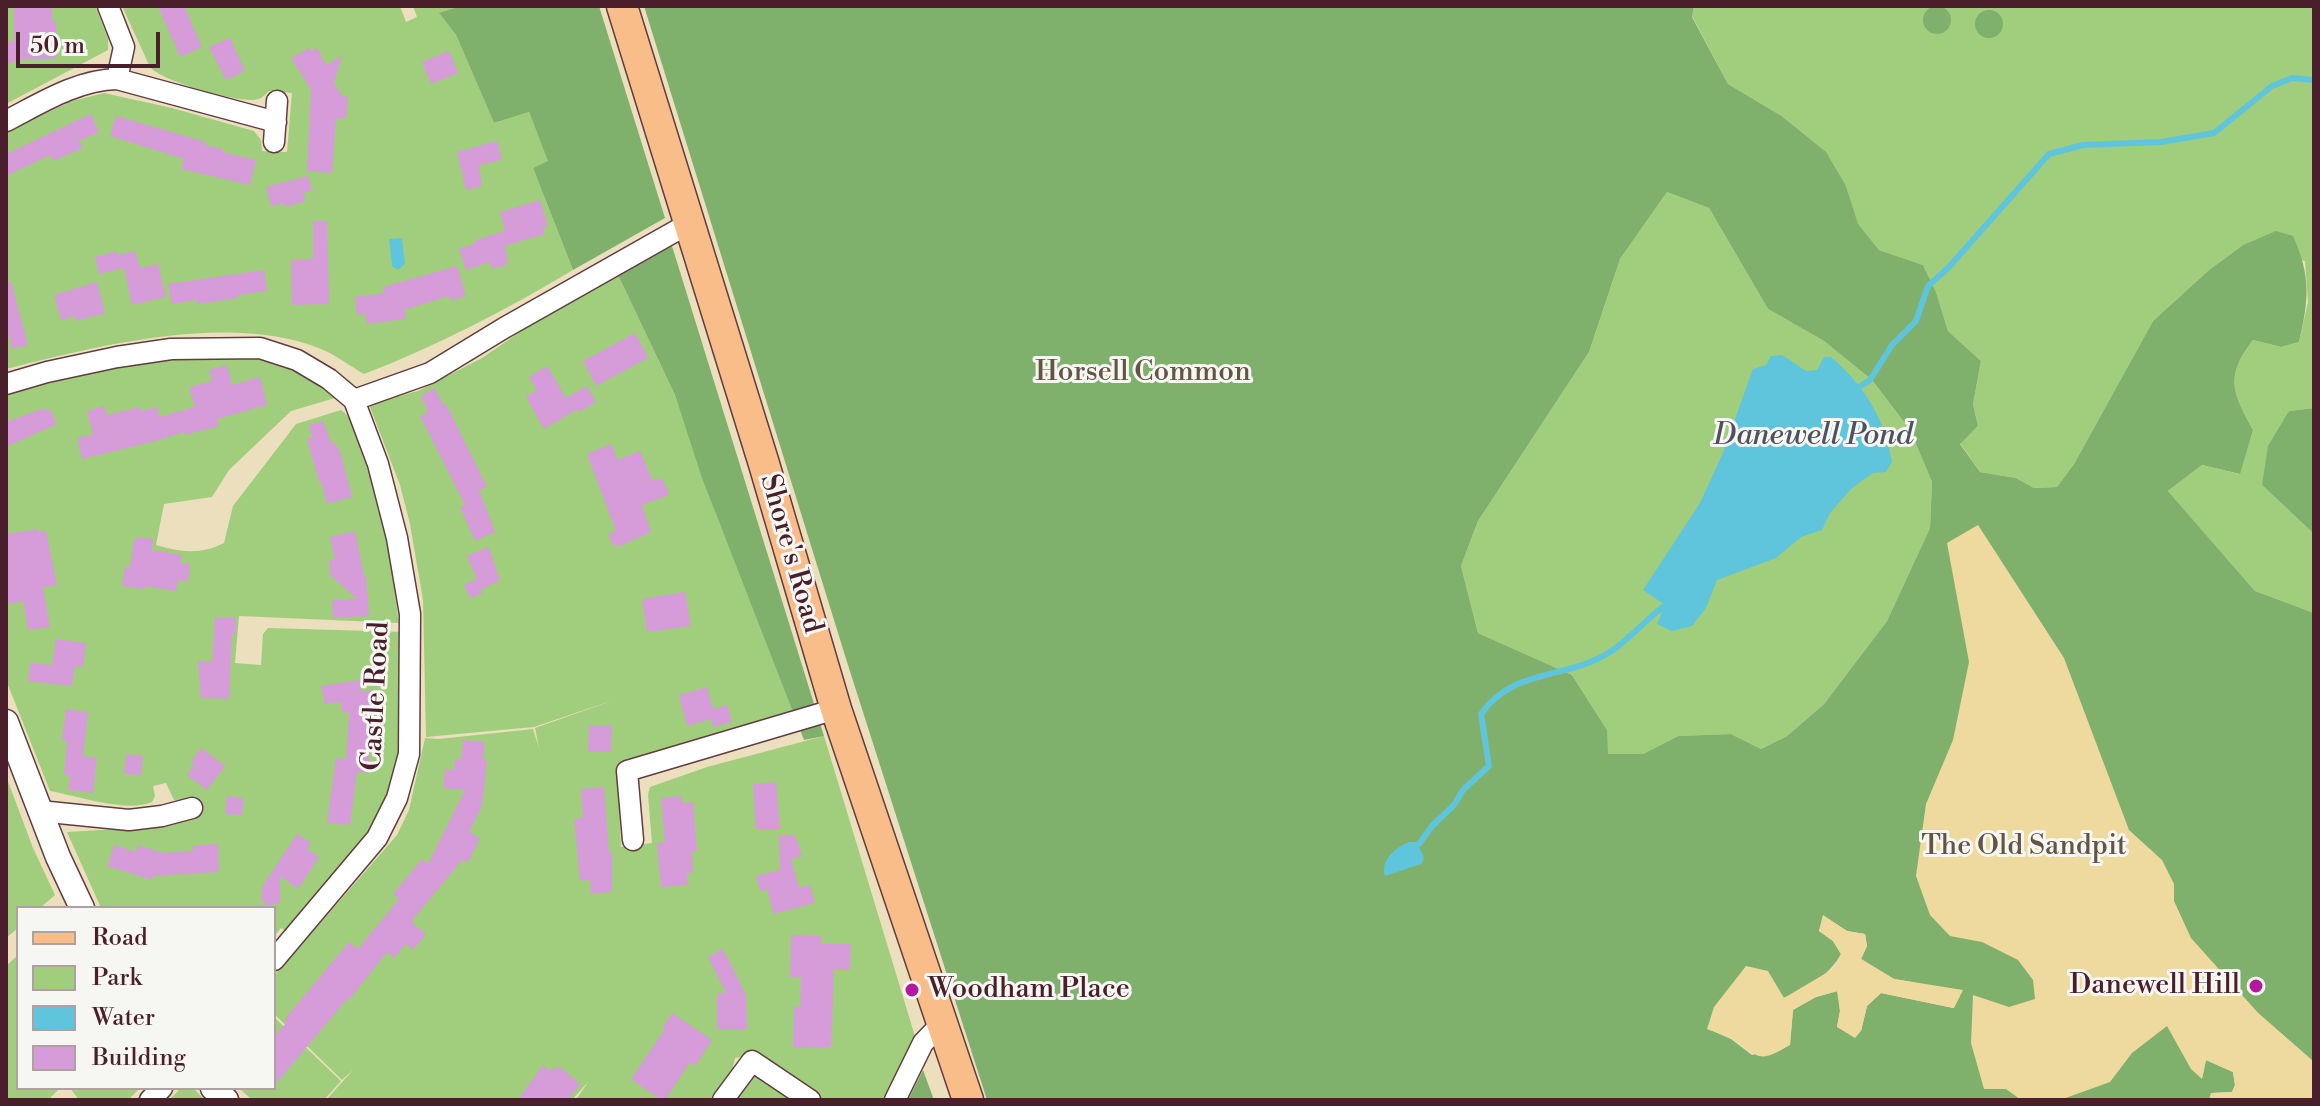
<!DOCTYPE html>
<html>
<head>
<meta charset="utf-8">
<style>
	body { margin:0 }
	#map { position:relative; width:2320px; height:1106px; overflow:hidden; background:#ecdfbd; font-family:"Libre Bodoni",serif }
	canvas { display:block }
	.frame { position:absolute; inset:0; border:8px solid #4a1f2b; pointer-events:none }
	.legend { position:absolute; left:16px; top:906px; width:260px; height:184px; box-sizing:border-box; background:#f6f6f2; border:2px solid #b1a0a2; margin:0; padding:10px 14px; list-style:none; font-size:24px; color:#4a1f2b }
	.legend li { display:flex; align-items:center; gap:16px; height:40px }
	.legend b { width:40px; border:2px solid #b1a0a2 }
	.scale { position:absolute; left:16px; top:32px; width:144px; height:36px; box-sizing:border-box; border:4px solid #4a1f2b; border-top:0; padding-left:10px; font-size:24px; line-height:28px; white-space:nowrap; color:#4a1f2b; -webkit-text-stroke:6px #f6f6f2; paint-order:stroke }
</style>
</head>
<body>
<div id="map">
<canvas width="2320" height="1106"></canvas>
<div class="frame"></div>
<ul class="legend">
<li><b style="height:10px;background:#f8bd89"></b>Road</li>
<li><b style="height:22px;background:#a1ce7c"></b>Park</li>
<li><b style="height:22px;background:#5fc5dc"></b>Water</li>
<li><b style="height:22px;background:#d69bd9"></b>Building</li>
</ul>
<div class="scale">50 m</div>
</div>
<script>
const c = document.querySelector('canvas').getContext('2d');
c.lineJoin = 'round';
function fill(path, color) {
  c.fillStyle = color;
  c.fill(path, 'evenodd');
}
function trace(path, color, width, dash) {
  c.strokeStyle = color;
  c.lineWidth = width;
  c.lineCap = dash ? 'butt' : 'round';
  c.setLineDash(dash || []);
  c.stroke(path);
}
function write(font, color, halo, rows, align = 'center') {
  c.font = font + ' "Libre Bodoni",serif';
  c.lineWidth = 6;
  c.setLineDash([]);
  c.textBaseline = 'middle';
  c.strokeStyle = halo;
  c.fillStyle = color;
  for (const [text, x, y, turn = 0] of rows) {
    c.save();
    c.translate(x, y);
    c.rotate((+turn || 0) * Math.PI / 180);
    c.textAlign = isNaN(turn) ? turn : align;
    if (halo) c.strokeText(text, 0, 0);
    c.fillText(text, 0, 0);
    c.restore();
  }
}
fill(new Path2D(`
	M6 6H95L108 38V50L6 104Z
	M122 6H400L406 22 417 17 413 6H462L440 14 456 35 494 123 529 112 549 162 533 168 573 270C506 310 437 346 364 374 350 366 336 355 321 349 229 312 99 346 6 369V132L72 101 104 93 172 108 254 131 261 140 262 151 287 152 292 93 269 91C264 96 260 100 253 100 233 101 161 81 150 67Z
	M1694 6H2314V408L2289 411 2262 485 2314 534V613L2255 591 2168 491 2202 465 2239 474 2253 430C2233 393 2224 377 2253 340L2281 347 2299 342 2308 302 2305 261 2243 245 2209 270 2153 321 2074 464 2057 487 2034 488 2016 478 1980 472 1960 443 1978 426 1973 404 1981 361 1948 331 1936 292 1923 265 1879 250 1857 224 1846 186 1780 115 1728 84 1692 16Z
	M1667 192 1709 208 1768 309 1824 341 1872 380 1910 430 1932 482 1930 528 1887 621 1824 704 1787 736 1761 749 1731 734 1678 736 1643 754H1607V730L1572 675 1478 633 1461 566 1478 521 1589 352 1620 259Z
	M618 275 675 395 718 519 796 712 617 767 621 847 652 843 648 795 650 787 707 767 824 736 917 1043 888 1100H819L759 1054 735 1058 731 1076 713 1100H579L577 1098 589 1081 572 1100H326L353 1070 342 1080 274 1014V976L397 835 409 810 425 738 439 739 533 729 539 748 535 728 617 699 534 727 426 737 423 600 410 524 400 485 370 407 374 402 418 391 482 358 549 312Z
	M259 353 295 365 335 393V398L291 411 229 470 212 497 164 504 156 545C180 552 201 555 224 543L233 506 296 424 341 410C374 430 394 582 399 623L239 616 235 663 261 665 263 634 268 628 405 632C404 672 406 723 400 762 392 817 323 889 288 932L281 928 274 937V908H101L67 832 167 826 195 815 192 799 174 800 166 783 153 786 155 796 152 802C127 813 78 796 50 791L6 680V393L99 368 153 357Z
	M6 776 33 848 55 895 40 908H18V928L6 938Z
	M18 955V1088H60L48 1100H6V966Z
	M274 1017 341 1081 324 1100H252L239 1088H274Z
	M760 1073 802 1100H734L754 1074Z
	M70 1088H140L128 1100H79Z
	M181 1088H193L205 1100H169Z`), '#a1ce7c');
fill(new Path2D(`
	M462 6H599L665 218 573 270 533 168 548 161 529 112 494 123 456 35 439 13Z
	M644 6H1694L1692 17 1728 84 1780 115 1826 152 1846 186 1858 224 1879 250 1923 265 1936 292 1948 331 1981 361 1973 404 1978 426 1960 444 1980 472 2016 478 2034 488 2057 487 2074 464 2153 321 2209 270 2243 245 2276 231 2293 236C2311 276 2309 300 2299 342L2281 347 2253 340C2224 377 2233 393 2253 430L2240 474 2202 465 2168 491 2255 591 2314 613V1062L2258 1013 2192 940 2202 1078 2206 1060 2233 1072 2235 1085 2232 1092 2212 1093 2209 1100H987L847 662ZM1667 192 1709 208 1768 309 1824 341 1872 380 1910 430 1932 482 1930 528 1887 621 1824 704 1787 736 1761 749 1731 734 1678 736 1643 754H1608L1607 730 1572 675 1478 633 1461 566 1478 521 1589 352 1620 259ZM1823 916 1847 931 1865 934 1867 946 1861 959 1894 979 1962 991 1953 1008 1881 993 1867 1006 1861 1031 1837 1027 1840 1011 1838 991 1816 997 1793 1010 1790 1044 1752 1055 1731 1039 1708 1029C1746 1008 1819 996 1841 954L1833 941 1819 931Z
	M1923 20a14 14 0 1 1 28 0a14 14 0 1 1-28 0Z
	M1975 24a14 14 0 1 1 28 0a14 14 0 1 1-28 0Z
	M672 246 824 736 804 740 702 478 675 395 618 275Z
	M2314 408V534L2262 485 2268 446 2289 411Z
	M923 1070 934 1100H908Z`), '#80b16c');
fill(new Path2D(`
	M1978 525 2064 658 2129 830 2162 860 2174 884V901L2191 938 2258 1013 2314 1062V1100H2209L2211 1093 2232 1092 2235 1085 2233 1072 2206 1060 2202 1079 2191 1069 2167 1026 2132 1053 2110 1082 2060 1100H2021L2006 1089H1984L1971 1043 1973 995 2009 1007 2035 999 2033 980 2018 960 1982 942 1950 936 1930 915 1916 876 1926 804 1953 740 1969 662 1947 543Z
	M1823 915 1847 931 1865 934 1867 946 1861 959 1894 979 1963 990 1954 1008 1881 993 1867 1006 1861 1031 1855 1038 1837 1027 1840 1011 1837 991 1816 997 1793 1009 1790 1045C1756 1065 1760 1056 1732 1039 1725 1035 1715 1032 1707 1029L1714 1007 1746 966 1768 971 1784 998 1833 969 1841 954 1833 941 1819 931Z`), '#eeda9e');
fill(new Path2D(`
	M402 238 405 264 398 270 392 266 389 239Z
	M1782 355 1806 371 1817 370 1824 357H1831C1864 385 1885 419 1892 462L1886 472 1873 473 1852 488 1830 513 1822 530 1801 537 1776 558 1717 580 1706 608 1692 626 1672 631 1657 624 1665 605 1643 590 1700 503 1722 455 1753 369 1766 365 1771 356Z
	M1409 842H1417L1424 858 1421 864 1385 876C1380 860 1395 848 1409 842Z`), '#5fc5dc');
trace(new Path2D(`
	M1859 387 1870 380 1892 345 1916 321 1928 286 1948 268 2049 154 2083 145 2161 142 2214 133 2272 86 2292 78 2314 80
	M1419 844 1432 826 1454 805 1463 790 1489 766 1481 714C1515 666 1568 681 1613 650 1634 635 1650 615 1671 601`), '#5fc5dc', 6);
fill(new Path2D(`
	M14 6H52V21H56L57 58 18 60 6 65V42L14 41Z
	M158 6H184L202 47 180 57Z
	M230 38 245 71 226 80 209 47Z
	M309 48 311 51 317 48 326 65 342 56 334 83 342 96 348 97 346 118 336 119 332 173 307 171 311 90 291 58Z
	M449 51 458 73 431 84 422 62Z
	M91 114 99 132 79 141 83 148 53 161 50 155 6 176V154Z
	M116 116 206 142 205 145 223 149 222 152 256 160 250 185 181 169 184 159 110 136Z
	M497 141 502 160 479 165 482 186 466 190 457 152Z
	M308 176 312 191 303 193 306 201 285 207 284 203 271 206 266 187Z
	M540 200 548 226 543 228 545 234 505 246 508 264 492 269 490 262 466 270 459 249 476 243 475 240 505 231 500 212Z
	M313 221H327L329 304 292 305 291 260 313 259Z
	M117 251 118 255 135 251 140 268 158 264 166 297 132 305 124 268 99 274 95 257Z
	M457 266 466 296 451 301 449 296 404 310 406 319 367 324 365 314 357 315 355 297 384 293 383 287Z
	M264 270 267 291 238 295V298L197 304V300L172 304 168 284Z
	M6 282H11L28 345 12 349 9 335H6Z
	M97 282 105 313 76 321 75 316 61 320 54 295Z
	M635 333 648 358 596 386 583 361Z
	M227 365 232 385 260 377 267 405 217 419 219 426 185 435 184 432 152 442 82 459 77 438 93 434 87 411 104 406 107 415 140 407V411L157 407 159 417 195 407 189 387 212 381 209 370Z
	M547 366 566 398 587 386 596 402 579 412 578 409 544 429 526 397 537 390 529 377Z
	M435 388 443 405 446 404 487 487 479 490 495 532 475 541 460 507 465 505 420 416 428 412 421 396Z
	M44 408 45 411 50 409 57 424 6 447V422Z
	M323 421 331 443 334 442 340 451 352 497 327 504 321 481 319 482 307 439 312 438 309 425Z
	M611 444 618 460 640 451 653 481 662 478 669 495 642 505 651 532 620 546 613 545 608 534 616 531 587 454Z
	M38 529V532L46 531 57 585 43 587 50 627 28 630 23 601 8 604 6 534Z
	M355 531 364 576H366L369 616 333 618 332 600 357 599 330 575 329 560 335 559 330 537Z
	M138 537 153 539 152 550 182 555 180 563 190 564 188 582 178 580 176 591 146 586 145 589 122 586 125 567H130L134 539H138Z
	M489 547 500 581 481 589 483 593 470 598 464 585 477 579 467 556Z
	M685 592 691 626 647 632 642 599Z
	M215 617 236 618V634H232L229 699 201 698 198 661 212 662Z
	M56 639 86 643 83 667 75 666 72 686 28 681 30 663 52 665Z
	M360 680 361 692 370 690 373 705 368 773 357 772 350 825 327 823 336 758 346 759 349 712 342 713 341 702 325 704 321 686Z
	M707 687 713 709 727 705 732 722 713 727 711 719 687 726 679 695Z
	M66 709 88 712 83 756 97 758 93 793 68 790 70 775H64L67 741 62 740Z
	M589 725H612L611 752H588Z
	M463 740 485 742 483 759 487 760 482 806 469 832 480 838 468 862 462 860 414 918 412 923 426 934 413 950 406 944 394 958 387 952 350 999 348 998 274 1086V1037L287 1022 284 1020 349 942 358 949 399 899 393 894 422 859 428 864 465 790 443 788 445 769 454 770 455 759H461Z
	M201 748 225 766 207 790 187 775 194 765 191 762Z
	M126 754 143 756 141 775 124 774Z
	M776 782 780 830H756L753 784Z
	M604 787 609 852H612V892L591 894 590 880 580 881 574 819 583 818 581 789Z
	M227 796 244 798 242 815 225 814Z
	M682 796V803L693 802 697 851H692L693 873H687L688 885 661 887 657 843H665L661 798Z
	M297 834 311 843 307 849 319 857 298 889 280 876V904L264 905V900H261L262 887Z
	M779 835H795L802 856 791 859 799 888 810 885 815 903 774 914 767 889 760 891 756 876 780 870Z
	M218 844 219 872 153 876 152 880 107 866 114 845 136 852 138 845 163 853 193 851V846Z
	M791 935 821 936V944H851L850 970H834L831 1047 793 1048 794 1006 800 1007 801 977H790Z
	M723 949 746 995 747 1030H717V993H726L708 957Z
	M672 1013 712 1040 695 1066 690 1062 665 1100H661L631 1079 665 1029 663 1027Z
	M543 1065 548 1070 560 1067 580 1084 568 1100H518Z`), '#d69bd9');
const minor = new Path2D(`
	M117 79 276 122
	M6 121C41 103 77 80 117 79L124 47 108 6
	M274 142 277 101
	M6 384 47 372 117 357 171 349 260 348 297 360 329 379 354 400 378 464 397 538 410 614 409 754 397 798 377 838 274 960
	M354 400 430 373 504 328 688 224
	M39 811 129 820 162 816 192 808
	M633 840 627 771 836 709
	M150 1100 162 1088
	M723 1100 752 1061 810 1100
	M895 1100 923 1043 942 1023`);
const tertiary = new Path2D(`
	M6 722 58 857 82 908
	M213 1088 226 1100`);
const primary = new Path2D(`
	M622 6 764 464 836 709 968 1100`);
trace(minor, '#623c41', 23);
trace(tertiary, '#623c41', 27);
trace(primary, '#623c41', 33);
trace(minor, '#fff', 20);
trace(tertiary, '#fff', 24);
trace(primary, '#f8bd89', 30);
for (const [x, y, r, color] of [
	[2256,986,8,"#b5179e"],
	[912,990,8,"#b5179e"]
]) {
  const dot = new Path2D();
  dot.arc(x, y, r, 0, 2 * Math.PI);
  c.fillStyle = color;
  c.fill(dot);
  trace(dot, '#f6f6f2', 3);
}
write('28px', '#645443', '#f6f6f2', [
	["Horsell Common",1143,373],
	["The Old Sandpit",2024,847]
]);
write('28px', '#4a1f2b', '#f6f6f2', [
	["Shore's Road",790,554,74],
	["Castle Road",377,696,-87]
]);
write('28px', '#4a1f2b', '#f6f6f2', [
	["Danewell Hill",2240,986],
	["Woodham Place",928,990,"left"]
], 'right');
write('italic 30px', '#505160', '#f6f6f2', [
	["Danewell Pond",1813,437]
]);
</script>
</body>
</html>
